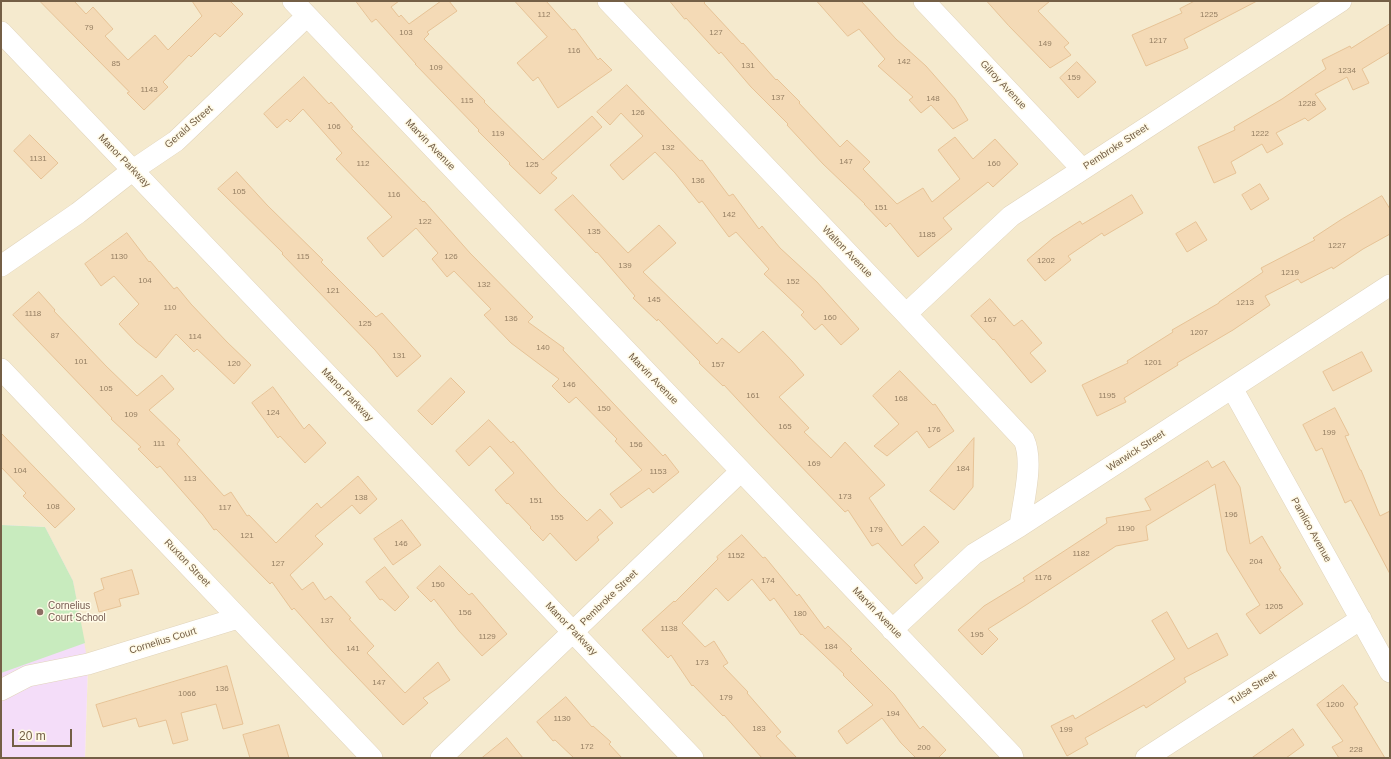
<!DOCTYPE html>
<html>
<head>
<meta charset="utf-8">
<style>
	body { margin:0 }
	#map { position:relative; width:1391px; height:759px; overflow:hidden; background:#fdf7e0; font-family:Arial,sans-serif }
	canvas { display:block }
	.frame { position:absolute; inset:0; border:2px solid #745f46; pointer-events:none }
	.scale { position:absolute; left:12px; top:729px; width:60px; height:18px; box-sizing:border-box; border:2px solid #745f46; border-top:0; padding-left:5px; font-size:12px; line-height:14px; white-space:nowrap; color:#745f46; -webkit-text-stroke:3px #fffae7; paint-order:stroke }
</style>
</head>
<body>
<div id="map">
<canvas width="1391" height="759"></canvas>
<div class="frame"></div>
<div class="scale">20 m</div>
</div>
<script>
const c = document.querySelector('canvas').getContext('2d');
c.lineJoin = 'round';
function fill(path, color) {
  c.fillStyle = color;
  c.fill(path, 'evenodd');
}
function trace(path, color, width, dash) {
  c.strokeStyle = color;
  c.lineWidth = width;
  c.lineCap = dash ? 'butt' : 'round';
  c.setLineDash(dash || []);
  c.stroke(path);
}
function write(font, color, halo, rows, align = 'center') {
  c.font = font + ' Arial,sans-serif';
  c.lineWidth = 3;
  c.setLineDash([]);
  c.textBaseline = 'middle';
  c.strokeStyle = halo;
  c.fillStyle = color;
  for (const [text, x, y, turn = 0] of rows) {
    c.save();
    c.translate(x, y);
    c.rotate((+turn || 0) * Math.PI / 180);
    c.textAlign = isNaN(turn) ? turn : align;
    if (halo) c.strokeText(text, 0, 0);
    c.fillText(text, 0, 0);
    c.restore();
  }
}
fill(new Path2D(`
	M1 1H1390V758H85L88 664 45 527 1 525Z`), '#f5eace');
fill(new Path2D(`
	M1 525 45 527 73 581 88 664 85 758H1Z`), '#f4ddf9');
fill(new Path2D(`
	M1 525 45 527 73 581 85 643 1 673Z`), '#c8ebbe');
const building = new Path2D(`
	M40 1H74L86 14 93 7 113 29 105 36 128 60 155 35 168 50 202 16 192 1H230L243 14 220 37 215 33 191 57 189 55 163 82 168 87 144 110 127 93 129 92Z
	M356 1H399L391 7 399 17 401 15 409 24 441 1H449L457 11 427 32 429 34 424 39 485 101 484 102 543 160 592 116 602 127 551 173 557 178 540 194 509 164 510 163 478 131 479 130 415 64H416L376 19 372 22Z
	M515 1H546L572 30 575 29 598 60 600 58 612 70 558 108 538 77 533 81 517 63 547 37Z
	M670 1H706L704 3 742 44 743 43 776 80 777 79 800 102 799 103 840 147 847 140 870 162 863 169 897 204 923 188 932 202 960 179 938 150 955 137 973 159 995 139 1018 164 993 187 988 182 943 218 952 229 918 257 890 223 886 227 864 204H865L823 164 787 125 788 124 751 87 721 52 719 54 686 18 685 19Z
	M817 1H861L896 39 926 66 955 99 968 120 953 129 931 105 921 113 909 100 913 97 878 66 885 59 859 29 848 36Z
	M987 1H1050L1038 11 1069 43 1064 47 1071 55 1050 68 1009 26Z
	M1195 1H1257L1184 39 1188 48 1146 66 1132 35 1182 13 1180 9Z
	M1390 24V52L1362 69 1369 83 1353 90 1347 77 1315 94 1326 109 1308 121 1305 118 1276 133 1283 144 1267 153 1262 144 1231 162 1236 173 1214 183 1198 147 1235 130 1234 127 1282 99 1326 69 1322 60 1350 46 1351 48Z
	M1077 62 1096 82 1078 98 1060 78Z
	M304 77 329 104 331 102 353 127 351 128 423 202 424 201 470 253 533 317 528 322 564 348 563 350 663 456 665 454 679 472 653 493 649 488 621 508 610 494 642 470 615 441 617 439 576 397 569 403 552 386 559 379 511 343 484 315 491 309 454 271 447 277 432 259 438 253 416 228 383 257 367 238 392 217 336 159 342 153 303 109 290 122 287 119 277 128 264 114Z
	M627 85 668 128 700 161 702 160 729 196 733 194 759 229 762 226 780 248 817 282 859 329 841 345 822 324 815 330 801 315 804 312 764 274 769 269 736 232 729 237 702 201 699 203 675 173 655 152 623 180 610 165 643 136 621 113 610 125 597 112Z
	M30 135 58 163 41 179 14 151Z
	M237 172 267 205 323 260 321 262 376 317 382 313 421 356 397 377 375 350 282 254 283 253 218 189Z
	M1260 184 1269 199 1251 210 1242 195Z
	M573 195 628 253 659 225 676 243 643 272 717 344 722 338 739 353 763 331 792 361 804 375 779 397 809 428 804 432 831 458 845 442 885 485 869 498 902 546 924 526 939 542 914 565 923 578 916 584 878 543 872 546 848 510 845 512 763 427 724 385 723 386 699 363 700 362 658 319 657 321 633 298 635 296 597 252 596 253 555 210Z
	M1132 195 1143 213 1104 236 1102 233 1068 256 1071 260 1045 281 1027 260 1053 238 1080 221 1082 224Z
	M1382 196 1390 209V234L1363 249 1333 269 1332 267 1301 283 1298 279 1265 296 1270 305 1233 330 1177 363 1178 365 1124 398 1126 402 1097 416 1082 385 1128 363 1127 361 1173 332 1172 330 1219 303V302L1263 272 1261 268 1315 240 1313 238 1342 219Z
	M1196 222 1207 240 1187 252 1176 234Z
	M127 233 149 262 150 261 174 289 177 287 191 304 227 342 251 365 234 384 197 349 194 352 176 334 156 358 136 342 119 324 139 304 114 276 101 286 85 264Z
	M39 292 55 310 54 311 106 366 137 396 162 375 174 389 149 410 180 440 177 444 224 496 231 492 247 516 249 515 276 543 317 503 321 508 358 476 377 499 360 514 352 505 315 536 323 544 290 575 302 590 313 582 325 600 331 596 351 618 349 619 374 646 367 653 405 693 438 662 450 680 423 698 428 703 403 725 332 651 294 608 292 610 272 582 270 584 216 529 214 530 203 515 160 466 157 468 138 449 141 447 111 419 112 418 13 315Z
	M990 299 1014 326 1022 320 1042 343 1030 353 1046 371 1031 383 994 339 993 340 971 316Z
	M1362 352 1372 371 1333 391 1323 372Z
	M900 371 933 405 935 404 954 431 929 448 917 431 887 456 874 446 899 424 873 396Z
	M451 378 465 392 432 425 418 411Z
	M273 387 304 429 309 424 326 443 305 463 280 436 278 438 252 403Z
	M1335 408 1349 435 1345 436 1360 470H1361L1380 516 1390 511V574L1351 500 1345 503 1322 448 1316 451 1303 425Z
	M489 420 511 443 513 441 557 491 587 521 600 509 613 523 597 537 599 540 576 561 550 533 543 541 530 528 531 527 508 503 507 504 495 490 514 473 490 446 469 466 456 451Z
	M1 433 75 509 55 528 23 496 26 493 1 467Z
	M974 438 973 487 954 510 930 491Z
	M1208 461 1212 468 1224 461 1240 487 1250 544 1262 536 1281 568 1279 569 1303 604 1260 634 1246 614 1260 605 1227 551 1215 484 1146 526 1148 540 1116 546 1026 605 988 629 998 639 982 655 958 630 984 606 1025 581 1023 578 1107 523 1106 518 1151 510 1145 499Z
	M402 520 421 545 393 565 374 539Z
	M742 535 763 558 765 557 797 596 799 594 825 629 828 626 852 649 850 650 894 694 920 729 923 726 946 750 938 758H916L901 743 882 718 847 744 838 731 873 705 843 675 844 674 802 634 801 635 774 598 770 601 752 579 728 601 716 588 682 623 705 647 714 641 728 663 723 666 748 692 747 693 781 732 776 736 797 758H762L724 715 723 716 693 685 692 686 671 655 668 658 642 630 674 601 675 602 718 559 717 557Z
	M440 566 469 595 472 593 507 634 482 656 459 631 434 599 431 602 417 588Z
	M385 567 409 597 395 611 382 599 380 600 366 582Z
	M132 570 139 594 119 599 121 606 99 612 94 593 104 589 101 579Z
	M1167 612 1188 649 1217 633 1228 655 1184 678 1186 682 1146 708 1144 705 1085 738 1088 744 1067 756 1051 726 1073 715 1075 719 1131 686 1175 659 1152 621Z
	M227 666 243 724 223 729 216 704 181 713 188 740 173 744 166 720 139 727 136 718 103 727 96 705Z
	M1343 685 1358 704 1354 707 1385 758H1339L1332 747 1343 741 1317 705Z
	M566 697 592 727 593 726 611 742 609 744 622 758H574L555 740 553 741 537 722Z
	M279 725 289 758H250L243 735Z
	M1293 729 1304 745 1286 758H1252Z
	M507 738 523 758H482Z`);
fill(building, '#f4dab6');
trace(building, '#e7c396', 1);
const minor = new Path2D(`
	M293 1 1012 755 1013 758
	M608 1 906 314 1024 440C1034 462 1023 502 1020 526
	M924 1 1082 169
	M1 32 693 758
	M1 266 78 213 133 170 176 141 307 16
	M906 314 1011 216 1341 1
	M1 369 372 758
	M1232 388 1390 672
	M892 630 974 554 1020 526 1390 285
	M1 690 28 676 88 664 238 618
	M441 758 741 471
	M1146 758 1361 619`);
trace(minor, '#e1d4bb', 22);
trace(minor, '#fff', 21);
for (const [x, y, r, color] of [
	[40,612,4,"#8d6e63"]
]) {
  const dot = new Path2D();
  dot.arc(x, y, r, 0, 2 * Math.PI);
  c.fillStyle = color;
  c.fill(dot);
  trace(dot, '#fffae7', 1.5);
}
write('8px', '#947e62', null, [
	["112",544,15],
	["1225",1209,15],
	["79",89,28],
	["103",406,33],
	["127",716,33],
	["1217",1158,41],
	["149",1045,44],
	["116",574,51],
	["142",904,62],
	["85",116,64],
	["131",748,66],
	["109",436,68],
	["1234",1347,71],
	["159",1074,78],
	["1143",149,90],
	["137",778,98],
	["148",933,99],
	["115",467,101],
	["1228",1307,104],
	["126",638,113],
	["106",334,127],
	["119",498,134],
	["1222",1260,134],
	["132",668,148],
	["1131",38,159],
	["147",846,162],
	["112",363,164],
	["160",994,164],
	["125",532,165],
	["136",698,181],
	["105",239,192],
	["116",394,195],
	["151",881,208],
	["142",729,215],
	["122",425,222],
	["135",594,232],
	["1185",927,235],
	["1227",1337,246],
	["1130",119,257],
	["115",303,257],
	["126",451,257],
	["1202",1046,261],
	["139",625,266],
	["1219",1290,273],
	["104",145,281],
	["152",793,282],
	["132",484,285],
	["121",333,291],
	["145",654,300],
	["1213",1245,303],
	["110",170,308],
	["1118",33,314],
	["160",830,318],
	["136",511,319],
	["167",990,320],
	["125",365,324],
	["1207",1199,333],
	["87",55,336],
	["114",195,337],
	["140",543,348],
	["131",399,356],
	["101",81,362],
	["1201",1153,363],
	["120",234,364],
	["157",718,365],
	["146",569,385],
	["105",106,389],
	["161",753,396],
	["1195",1107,396],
	["168",901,399],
	["150",604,409],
	["124",273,413],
	["109",131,415],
	["165",785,427],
	["176",934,430],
	["199",1329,433],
	["111",159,444],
	["156",636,445],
	["169",814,464],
	["184",963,469],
	["104",20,471],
	["1153",658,472],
	["113",190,479],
	["173",845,497],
	["138",361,498],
	["151",536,501],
	["108",53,507],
	["117",225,508],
	["196",1231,515],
	["155",557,518],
	["1190",1126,529],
	["179",876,530],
	["121",247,536],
	["146",401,544],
	["1182",1081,554],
	["1152",736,556],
	["204",1256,562],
	["127",278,564],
	["1176",1043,578],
	["174",768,581],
	["150",438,585],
	["1205",1274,607],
	["156",465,613],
	["180",800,614],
	["137",327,621],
	["1138",669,629],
	["195",977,635],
	["1129",487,637],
	["184",831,647],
	["141",353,649],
	["173",702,663],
	["147",379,683],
	["136",222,689],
	["1066",187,694],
	["179",726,698],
	["1200",1335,705],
	["194",893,714],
	["1130",562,719],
	["183",759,729],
	["199",1066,730],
	["172",587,747],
	["200",924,748],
	["228",1356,750]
]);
write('10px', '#745f46', '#fffae7', [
	["Gilroy Avenue",1003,85,47],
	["Gerald Street",189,127,-41],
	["Marvin Avenue",430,145,46],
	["Pembroke Street",1116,147,-33],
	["Manor Parkway",124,161,46],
	["Walton Avenue",847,252,46],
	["Marvin Avenue",653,379,46],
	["Manor Parkway",347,395,46],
	["Warwick Street",1136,451,-33],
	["Pamlico Avenue",1311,530,61],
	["Ruxton Street",187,563,46],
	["Pembroke Street",609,598,-44],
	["Marvin Avenue",877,613,46],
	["Manor Parkway",571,629,46],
	["Cornelius Court",163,641,-17],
	["Tulsa Street",1253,688,-33]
]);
write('10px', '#785e54', '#fffae7', [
	["Cornelius",48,606],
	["Court School",48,618]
], 'left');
</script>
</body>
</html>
